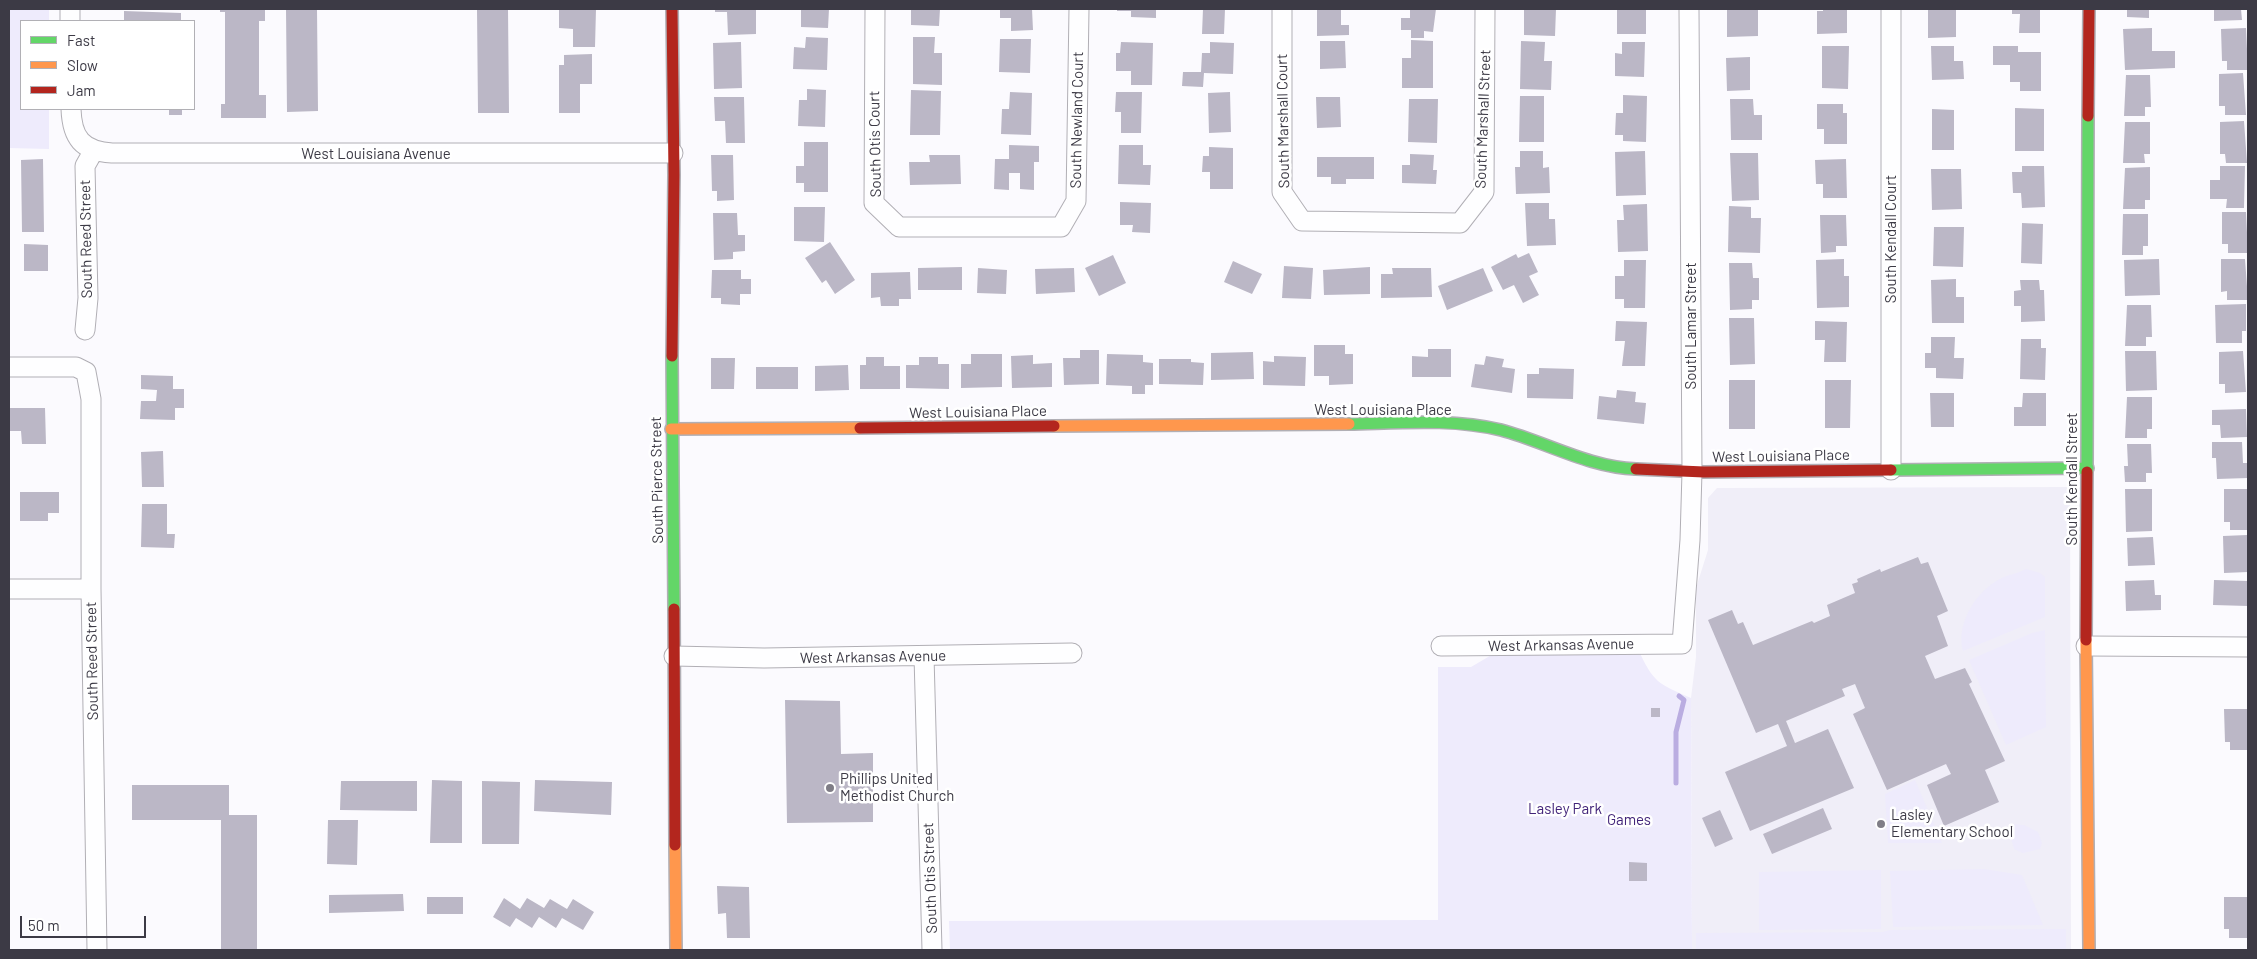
<!DOCTYPE html>
<html>
<head>
<meta charset="utf-8">
<style>
	body { margin:0 }
	#map { position:relative; width:2257px; height:959px; overflow:hidden; background:#fbfafe; font-family:Barlow,sans-serif }
	canvas { display:block }
	.frame { position:absolute; inset:0; border:10px solid #3c3a45; pointer-events:none }
	.legend { position:absolute; left:20px; top:20px; width:175px; height:90px; box-sizing:border-box; background:#fff; border:1px solid #b1b0b5; margin:0; padding:6px 9px; list-style:none; font-size:15px; color:#3c3a45 }
	.legend li { display:flex; align-items:center; gap:10px; height:25px }
	.legend b { width:25px; border:1px solid #b1b0b5 }
	.scale { position:absolute; left:20px; top:916px; width:126px; height:22px; box-sizing:border-box; border:2px solid #3c3a45; border-top:0; padding-left:6px; font-size:15px; line-height:18px; white-space:nowrap; color:#3c3a45; -webkit-text-stroke:4px #fff; paint-order:stroke }
</style>
</head>
<body>
<div id="map">
<canvas width="2257" height="959"></canvas>
<div class="frame"></div>
<ul class="legend">
<li><b style="height:6px;background:#63d668"></b>Fast</li>
<li><b style="height:6px;background:#ff974d"></b>Slow</li>
<li><b style="height:6px;background:#b3261e"></b>Jam</li>
</ul>
<div class="scale">50 m</div>
</div>
<script>
const c = document.querySelector('canvas').getContext('2d');
c.lineJoin = 'round';
function fill(path, color) {
  c.fillStyle = color;
  c.fill(path, 'evenodd');
}
function trace(path, color, width, dash) {
  c.strokeStyle = color;
  c.lineWidth = width;
  c.lineCap = dash ? 'butt' : 'round';
  c.setLineDash(dash || []);
  c.stroke(path);
}
function write(font, color, halo, rows, align = 'center') {
  c.font = font + ' Barlow,sans-serif';
  c.lineWidth = 5;
  c.setLineDash([]);
  c.textBaseline = 'middle';
  c.strokeStyle = halo;
  c.fillStyle = color;
  for (const [text, x, y, turn = 0] of rows) {
    c.save();
    c.translate(x, y);
    c.rotate((+turn || 0) * Math.PI / 180);
    c.textAlign = isNaN(turn) ? turn : align;
    if (halo) c.strokeText(text, 0, 0);
    c.fillText(text, 0, 0);
    c.restore();
  }
}
fill(new Path2D(`
	M2070 487 2071 950H1692L1691 698 1696 657V588L1708 550V498L1717 488Z`), '#f0eef8');
fill(new Path2D(`
	M9 9H49V21H21V109H49V149L9 148Z
	M2026 569 2040 573 2045 577V617L1963 651C1955 623 1978 588 2004 577 2011 574 2019 573 2026 569Z
	M2045 630 2046 727 2006 745 1969 660 2032 633Z
	M1638 649C1653 682 1658 684 1691 698L1692 950H950L949 921 1438 920V667H1471L1500 650Z
	M1915 780 1942 843H1888L1885 794Z
	M2013 824 2024 825 2038 832 2042 843 2040 849 2023 853 2014 849 2009 831Z
	M1984 869 2022 875 2043 925 1893 927 1890 871Z
	M1881 870V929L1759 930V872Z
	M2066 929V950H1696V933L1883 932 1890 930Z`), '#eeebfc');
trace(new Path2D(`
	M1676 783V732L1684 700 1679 696`), '#baade1', 5);
fill(new Path2D(`
	M220 9H265V21H259V95H266V118H221V104H225V12H220Z
	M286 9H317L318 111 287 112Z
	M477 9H508L509 113H478Z
	M567 9H596L595 47H573V29L559 28V10Z
	M715 9H756V34L728 35 727 12H715Z
	M801 9H829L828 28 801 27Z
	M911 9H940L939 26 911 25Z
	M1000 9H1032L1033 30 1011 31V18H1000Z
	M1117 9H1156V18L1131 17V11H1117Z
	M1203 9H1225L1224 34H1202Z
	M1317 9H1341V25H1349V35L1317 36Z
	M1410 9H1436L1433 32 1424 31V38H1411V30H1401V18H1410Z
	M1524 9H1556L1555 36 1524 35Z
	M1617 9H1646V34H1617Z
	M1727 9H1758V36L1727 37Z
	M1823 9H1847V33L1817 34V11H1823Z
	M1928 9H1956V37L1928 38Z
	M2012 9H2040V33H2019L2020 14H2012Z
	M2127 9H2149V18L2127 17Z
	M2214 9H2241L2242 20 2214 21Z
	M124 11 181 13V21H124Z
	M2152 28V51H2175V68L2125 70 2123 29Z
	M2246 28 2248 70H2227V61H2222L2221 29Z
	M806 37 828 38 827 70 793 69 794 47 805 48Z
	M913 37H935L934 53H942V85L913 84Z
	M1000 39H1031L1030 73 999 72Z
	M1411 40 1433 41V88H1402V58H1411Z
	M1320 41H1345L1346 68 1320 69Z
	M1521 41 1545 42 1544 61H1552L1551 90 1520 89Z
	M741 42 742 88 714 89 713 43Z
	M1121 42 1153 43 1152 85H1131V71H1116V53H1120Z
	M1210 42 1234 43 1233 74 1204 73 1203 87 1182 86 1183 72H1201L1202 53H1210Z
	M1622 42H1645L1644 77 1615 76V53L1622 54Z
	M1822 46H1849L1848 89 1822 88Z
	M1931 46H1954V61H1963L1964 79 1932 80Z
	M1993 46H2018V52H2041V91H2020V82H2010V65H1993Z
	M592 54V84H580V113H559V65H564V55Z
	M1750 57V90L1727 91 1726 58Z
	M2243 73 2246 115H2225V106H2219V74Z
	M2126 75H2150L2151 107H2145V116H2124Z
	M807 89 826 90 825 127 798 126 799 100H807Z
	M911 90 941 91 940 135H910Z
	M1010 92 1032 93 1031 135 1001 134 1002 109H1009Z
	M1116 92H1142L1141 133H1121V112H1115Z
	M1230 92 1231 132 1209 133 1208 93Z
	M1623 95 1647 96 1646 142 1623 141V135H1615L1616 113H1623Z
	M1520 96H1544V142H1519Z
	M714 97H744L745 143H726L725 121H715Z
	M1316 97H1340L1341 127 1317 128Z
	M1409 99H1438L1437 143 1408 142Z
	M1730 99H1753L1754 115H1762V140H1731Z
	M1817 104H1843V113H1847V144H1824V129H1817Z
	M2015 108 2044 109V151H2015Z
	M169 109H182V115H169Z
	M1932 109 1954 110V150H1932Z
	M2244 121 2247 163H2226L2225 154H2220V122Z
	M2125 122H2150V154H2144L2145 163H2123Z
	M804 142H828V192H804V183H796V166H804Z
	M1009 145 1039 146V162H1034V190L1020 189V173H1009V190L994 189 995 159H1009Z
	M1119 145H1143V165H1151L1150 185 1118 184Z
	M1209 147 1233 148V189H1210V172H1202L1203 156H1209Z
	M1520 151H1543V168L1549 167 1550 193 1516 194 1515 167H1520Z
	M1645 151 1646 195 1616 196 1615 152Z
	M1730 153H1758L1759 200 1732 201Z
	M1410 154 1434 155 1433 170H1437L1436 184 1402 183V165H1410Z
	M711 155H733L734 200 717 201V191H712Z
	M929 155H960L961 184 910 185 909 162H930Z
	M1317 157H1374V179H1346V184H1331V177H1317Z
	M43 159 44 232H22L21 160Z
	M1846 159 1847 198H1823V184H1816L1815 160Z
	M2022 166H2044L2045 207 2022 208 2021 193H2013L2012 172H2022Z
	M2220 166H2245L2244 208H2226L2227 199H2210V180H2220Z
	M2150 167V200H2145V209H2123L2125 168Z
	M1931 169H1961L1962 209 1932 210Z
	M1120 202 1151 203 1150 233 1132 232 1133 225H1120Z
	M1525 203H1549V219H1555L1556 245 1527 246Z
	M1647 204 1648 251 1618 252 1617 220H1624L1623 205Z
	M1729 206 1751 207V218H1761L1760 253 1728 252Z
	M794 207H825L824 242 794 241Z
	M2222 212H2246L2248 253H2228V244H2222Z
	M713 213H737L738 235H745V251L733 252V259L714 260Z
	M2123 214H2148V246H2143V255H2122Z
	M1820 215H1846L1847 246H1836V252L1821 253Z
	M2022 223 2043 224 2042 264 2021 263Z
	M1934 227H1964L1963 267 1933 266Z
	M830 242 855 280 835 294 826 280 822 283 805 258Z
	M24 244 48 245V271H24Z
	M1529 253 1538 272 1529 276 1539 295 1523 303 1514 285 1503 290 1491 267 1516 254 1518 258Z
	M1113 255 1126 283 1099 296 1085 268Z
	M1844 259V276H1849V307L1817 308 1816 260Z
	M2159 259 2160 295 2125 296 2124 260Z
	M2221 259H2245L2248 300H2227V291L2221 292Z
	M1624 260H1646L1645 308H1624V299H1615V276H1624Z
	M1233 261 1262 274 1252 294 1224 282Z
	M1729 263H1752L1753 278H1759V300H1752V309L1730 310Z
	M1284 266 1313 268 1311 299 1282 298Z
	M962 267V290H918V268Z
	M1370 267V294L1324 295 1323 270Z
	M978 268 1007 270 1006 294 977 293Z
	M1074 268 1075 292 1036 294 1035 269Z
	M1392 268H1431L1432 297 1381 298V274H1393Z
	M1483 268 1493 291 1447 310 1438 286Z
	M712 270H741V279H751V294H740V305L721 304V298H711Z
	M910 272 911 299H899V306H881L880 297 871 298V273Z
	M1956 279V297H1964V323H1932L1931 280Z
	M2020 280H2039L2040 290H2044L2045 321 2021 322V306H2014V291L2021 290Z
	M2246 304V331H2242V343H2216L2215 305Z
	M2127 305H2151L2152 337H2146V346H2125Z
	M1729 318H1754L1755 364 1730 365Z
	M1616 321 1647 322 1645 366H1622L1625 341H1615Z
	M1815 321 1847 322 1846 362H1824L1825 340H1815Z
	M1931 337H1955L1954 358H1964L1963 379 1936 378V368H1925V353H1931Z
	M2021 339H2041V348H2046L2045 380 2020 379Z
	M1314 345H1345V354H1353V384L1329 385V376H1314Z
	M1428 349H1451V377H1412V356L1428 357Z
	M1080 350H1099V384L1064 385 1063 358H1080Z
	M2125 351H2156L2157 390 2126 391Z
	M2243 351 2246 392 2225 393V384H2219V352Z
	M1253 352 1254 379 1211 380V353Z
	M971 354H1002V387L961 388V364H971Z
	M1107 354 1143 355V362L1153 363V385H1145V394H1132V386L1106 385Z
	M1033 355V364L1052 363V387L1012 388 1011 356Z
	M1274 356 1306 357 1305 386 1263 385V361L1274 362Z
	M1486 356 1504 359 1502 367 1515 369 1512 393 1471 387 1475 364 1484 365Z
	M866 357H884V366H900V389H860V365H866Z
	M919 357H938V364H949V389L906 388V365H919Z
	M711 358H735L734 389H711Z
	M1159 359H1191V362L1204 363 1203 385 1159 384Z
	M848 365 849 390 815 391V366Z
	M756 367H798V389H756Z
	M1539 368 1574 369 1573 399 1527 398V374H1539Z
	M141 375 173 376V389H184V408H175V420L140 419 141 401H156L157 390 141 389Z
	M1729 380H1755V429H1729Z
	M1825 380H1851L1850 428H1825Z
	M1617 390 1636 392 1635 402 1646 403 1644 424 1597 419 1599 396 1616 398Z
	M1930 393H1954V427H1931Z
	M2023 393H2046V426H2014V407H2022Z
	M2127 397H2152V429H2147V438H2125Z
	M9 408H45L46 444H22L21 431H9Z
	M2246 409 2247 437 2221 438 2220 425H2212V410Z
	M2212 442H2242L2243 463H2247L2248 478 2217 479 2216 458H2212Z
	M2127 444H2151L2152 473H2146V482H2125L2124 466H2128Z
	M163 451 164 487H142L141 452Z
	M2125 489H2152V531L2126 532Z
	M2224 489H2248V530H2230V522H2224Z
	M20 492H59V513H48V521H20Z
	M142 504H167V534H175L174 548 141 547Z
	M2247 535 2248 572 2224 573 2223 536Z
	M2153 537 2155 565 2128 566 2127 538Z
	M1918 557 1921 564 1928 562 1948 611 1937 616 1948 646 1925 656 1935 679 1965 668 1972 682 1969 684 2005 761 1985 770 1999 802 1944 826 1927 785 1951 774 1946 764 1887 790 1853 714 1865 708 1855 684 1842 689 1845 696 1786 721 1795 743 1828 729 1854 788 1750 831 1725 772 1787 746 1778 724 1756 733 1708 620 1732 610 1738 624 1743 622 1753 645 1812 621 1814 623 1830 616 1827 605 1855 593 1852 584 1858 582 1857 579 1880 569 1881 572Z
	M2154 580 2155 595H2161V610L2126 611 2125 581Z
	M2214 580 2248 581V606L2213 605Z
	M785 700 840 701 841 754 873 753V822L787 823Z
	M1651 708H1660V717H1651Z
	M2224 709H2248V750H2230V742H2225Z
	M432 780 462 781V843H430Z
	M535 780 612 782 611 815 534 811Z
	M341 781H417V811L340 810Z
	M482 781 520 782 519 844H482Z
	M132 785H229V815H257V950H221V820H132Z
	M1823 808 1832 829 1772 854 1763 834Z
	M1720 810 1733 839 1715 847 1702 818Z
	M328 820H358L357 865 327 864Z
	M1629 862 1647 863V881H1629Z
	M717 886 749 887 750 938H727L726 913 718 914Z
	M403 894 404 911 329 913V895Z
	M427 897H463V914H427Z
	M2224 897H2248V938H2229V929H2224Z
	M504 898 520 909 527 898 544 908 550 899 567 909 573 899 594 912 583 930 562 918 556 928 539 917 532 928 516 918 510 927 493 917Z`), '#bbb7c6');
const street = new Path2D(`
	M70 9V21
	M875 9 874 203 899 227H1061L1076 201 1079 9
	M1282 9V192L1302 221 1460 223 1484 192 1485 9
	M71 109C72 138 82 151 112 153H673
	M85 330 88 298 85 166 94 150
	M9 367H76L86 372 91 399V589L97 950
	M1891 470V9
	M9 589H91
	M1441 646 1682 644 1690 540 1692 472 1689 9
	M2086 646 2248 647
	M674 656 764 658 1072 653
	M924 656 932 950`);
const fast = new Path2D(`
	M672 356 674 609
	M1349 424C1398 423 1452 418 1501 430 1546 442 1588 467 1636 469
	M1891 470 2088 468
	M2087 472 2088 116`);
const slow = new Path2D(`
	M1054 426 1349 424
	M671 429 860 428
	M2086 640 2089 950
	M675 845 676 950`);
const jam = new Path2D(`
	M2088 116 2089 9
	M672 356 674 175 672 9
	M860 428 1054 426
	M1636 469 1704 472 1891 470
	M674 609 675 845
	M2086 640 2087 472`);
trace(street, '#b1afb5', 21);
trace(fast, '#b1afb5', 14);
trace(slow, '#b1afb5', 14);
trace(jam, '#b1afb5', 14);
trace(street, '#fefeff', 19);
trace(fast, '#63d668', 11);
trace(slow, '#ff974d', 11);
trace(jam, '#b3261e', 11);
for (const [x, y, r, color] of [
	[830,788,5,"#7f7d86"],
	[1881,824,5,"#7f7d86"]
]) {
  const dot = new Path2D();
  dot.arc(x, y, r, 0, 2 * Math.PI);
  c.fillStyle = color;
  c.fill(dot);
  trace(dot, '#fff', 2);
}
write('15px', '#3c3a45', '#fff', [
	["South Marshall Street",1483,119,-88],
	["South Newland Court",1077,120,-89],
	["South Marshall Court",1283,121,-91],
	["South Otis Court",875,144,-91],
	["West Louisiana Avenue",376,154],
	["South Reed Street",86,239,-91],
	["South Kendall Court",1891,239,-90],
	["South Lamar Street",1691,326,-90],
	["West Louisiana Place",1383,410],
	["West Louisiana Place",978,412,-1],
	["West Louisiana Place",1781,456,-1],
	["South Kendall Street",2072,479,-90],
	["South Pierce Street",657,480,-91],
	["West Arkansas Avenue",1561,645,-1],
	["West Arkansas Avenue",873,657,-1],
	["South Reed Street",92,661,-91],
	["South Otis Street",930,878,-92]
]);
write('15px', '#3c3a45', '#fff', [
	["Phillips United",840,779],
	["Methodist Church",840,796],
	["Lasley",1891,815],
	["Elementary School",1891,832]
], 'left');
write('15px', '#422479', '#fff', [
	["Lasley Park",1565,809],
	["Games",1629,820]
]);
</script>
</body>
</html>
